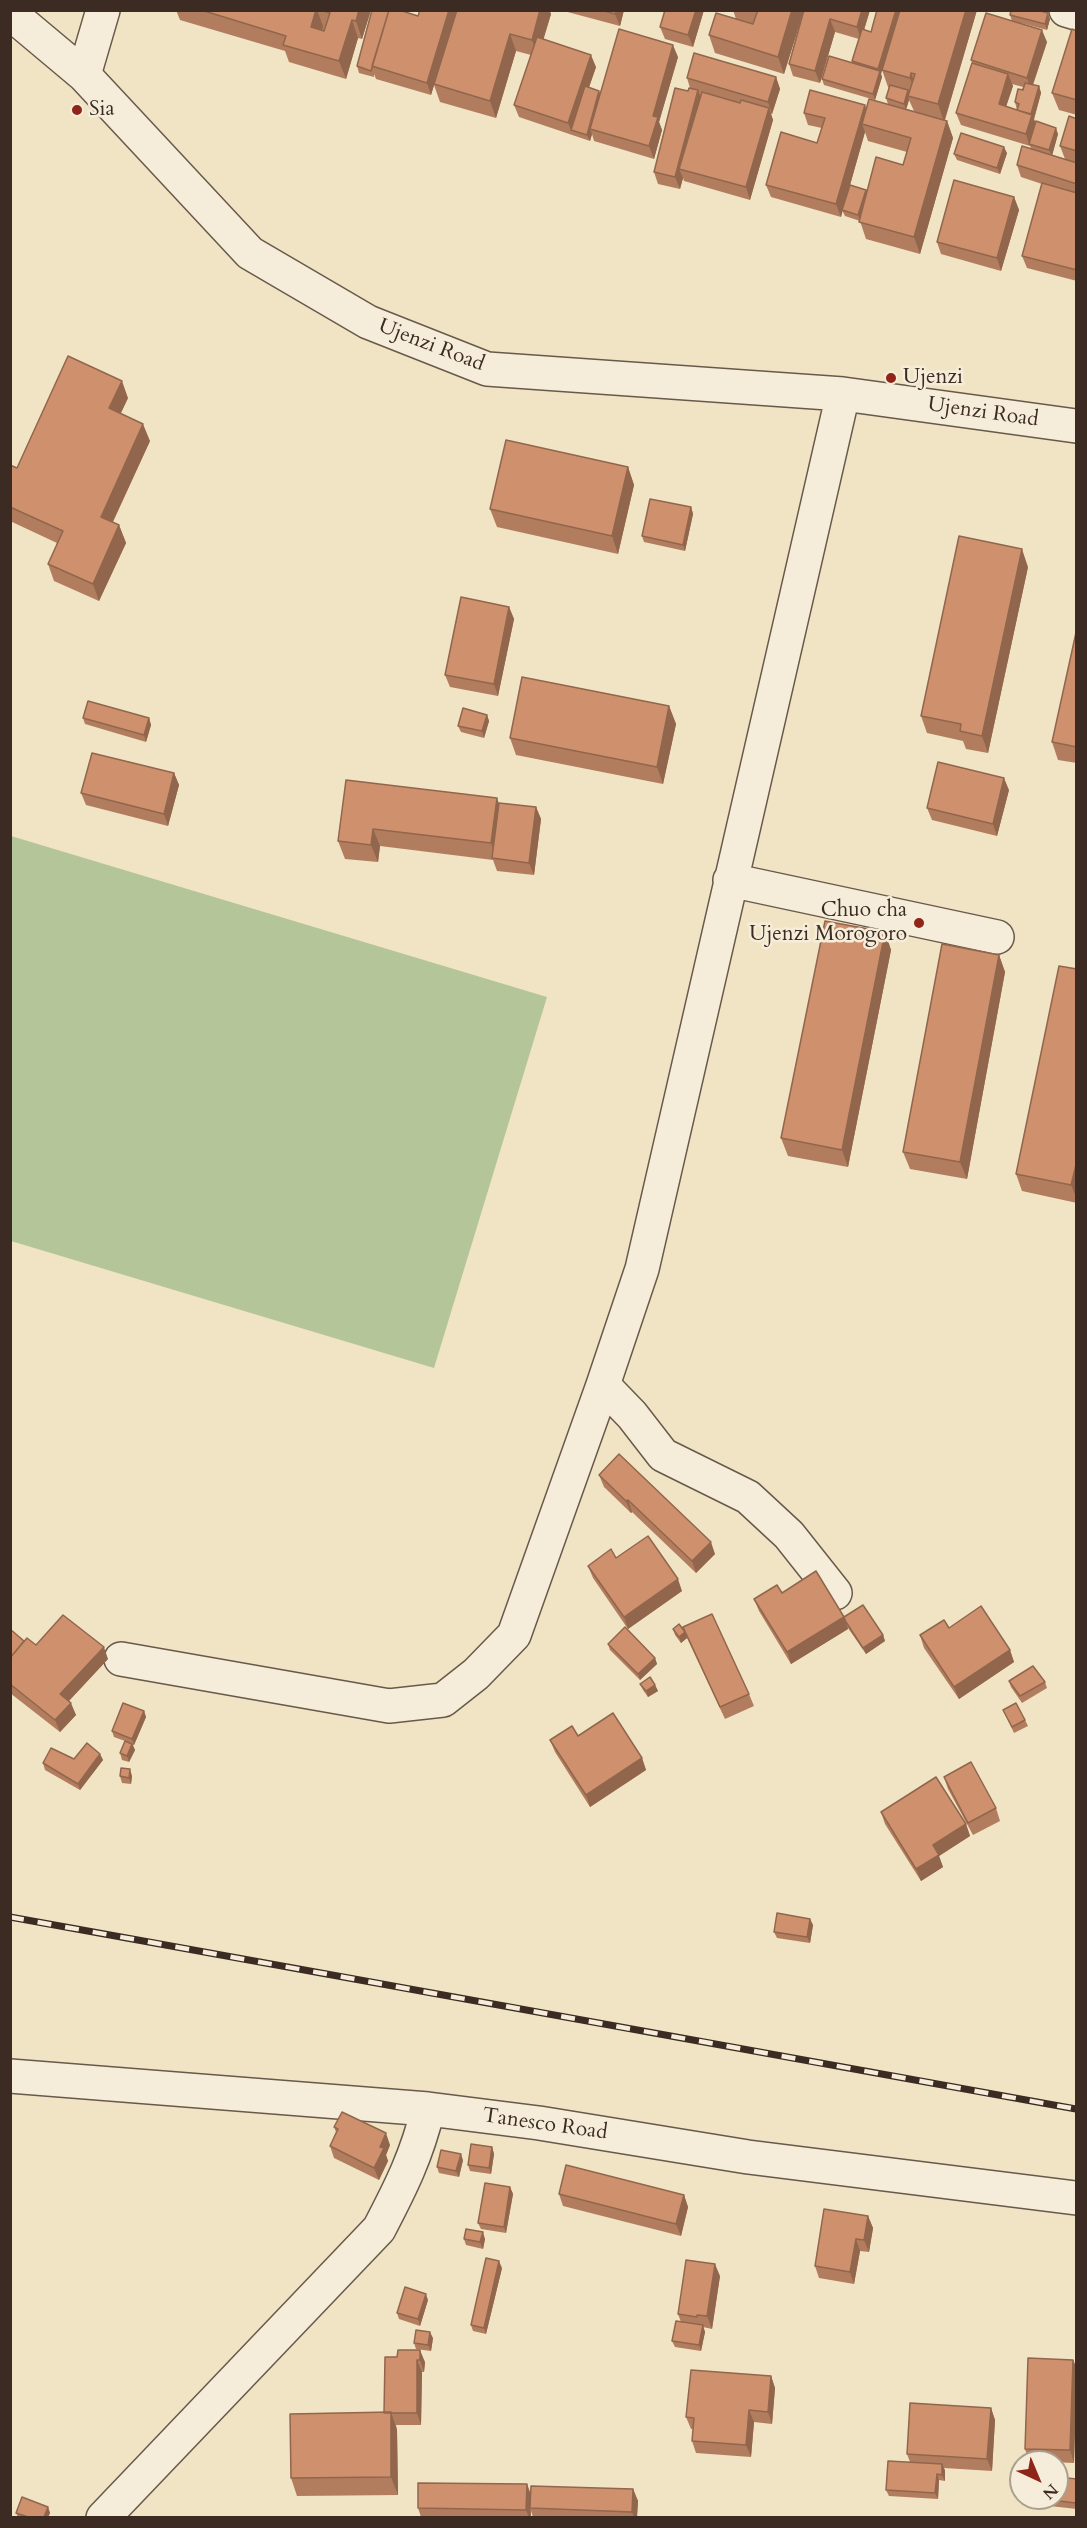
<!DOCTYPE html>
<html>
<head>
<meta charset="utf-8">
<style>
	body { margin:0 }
	#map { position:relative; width:1087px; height:2528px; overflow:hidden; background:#f0e4c4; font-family:Cardo,serif }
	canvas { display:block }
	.frame { position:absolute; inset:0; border:12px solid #3b2b23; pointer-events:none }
	.north { position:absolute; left:1009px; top:2450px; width:60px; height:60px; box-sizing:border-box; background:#f5edd9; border:2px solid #ab9f90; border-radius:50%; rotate:136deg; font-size:16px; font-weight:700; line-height:24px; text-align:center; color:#3b2b23 }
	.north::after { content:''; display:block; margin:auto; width:21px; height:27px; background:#8f2418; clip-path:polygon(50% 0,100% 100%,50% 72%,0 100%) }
</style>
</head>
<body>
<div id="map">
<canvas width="1087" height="2528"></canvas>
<div class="frame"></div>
<div class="north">N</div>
</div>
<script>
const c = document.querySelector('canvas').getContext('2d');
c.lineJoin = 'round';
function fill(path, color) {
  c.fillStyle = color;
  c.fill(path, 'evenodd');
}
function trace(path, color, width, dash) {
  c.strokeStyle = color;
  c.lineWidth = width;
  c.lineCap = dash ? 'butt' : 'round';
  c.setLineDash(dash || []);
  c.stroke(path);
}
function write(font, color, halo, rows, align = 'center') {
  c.font = font + ' Cardo,serif';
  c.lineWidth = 5;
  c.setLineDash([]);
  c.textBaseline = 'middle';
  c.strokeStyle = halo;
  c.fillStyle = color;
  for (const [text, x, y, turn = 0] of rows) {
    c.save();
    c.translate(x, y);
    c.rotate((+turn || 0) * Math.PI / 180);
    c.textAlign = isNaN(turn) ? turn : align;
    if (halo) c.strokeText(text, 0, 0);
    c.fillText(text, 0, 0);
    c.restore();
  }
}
fill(new Path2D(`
	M11 836 547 997 434 1368 11 1241Z`), '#b4c599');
const minor = new Path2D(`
	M1066 10 1076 13
	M10 13 84 75 250 253 368 322 487 369 843 394 1076 426
	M84 75 103 10
	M730 880 997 937
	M603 1385 632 1415 663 1455 748 1497 789 1535 835 1593
	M121 1659 389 1706 443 1700 476 1674 514 1635 603 1385 642 1269 843 394
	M10 2076 428 2109 539 2123 748 2157 1076 2198
	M103 2518 379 2229C401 2187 417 2155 428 2109`);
trace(minor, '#68594b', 36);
trace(minor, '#f5edd9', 33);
const rail = new Path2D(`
	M10 1917 1076 2109`);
trace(rail, '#3b2b23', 7);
trace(rail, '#f5edd9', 4.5, [14]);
fill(new Path2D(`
	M176 10H371L362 39 358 38 346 79 289 62 285 51 180 20Z
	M540 10H549L551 14 543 39 596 67 589 87 600 94 678 57 659 122 662 130 654 159 594 141 592 134 590 141 519 117 514 105 531 55 516 51 496 118 440 102 434 85 431 95 376 79 374 74V77L359 73 357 66 418 16Z
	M560 10H624L620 26Z
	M665 10H704L693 47 665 39 660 27Z
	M733 10H804L784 74 715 53 709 35 736 19Z
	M804 10H870L864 30 871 32 977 10 945 120 947 121 953 138 920 254 866 239 860 221 845 216 842 210 841 217 771 197 766 185 817 143 822 128 808 125 804 113 866 109 888 104 886 98 889 88 888 87 882 70 881 74 882 77 875 100 824 85 822 79 853 63 852 61 859 39 835 32 820 83 793 76 789 64ZM909 100 914 111 906 109ZM865 132 868 141 907 152 903 165 867 193 846 199Z
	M1010 15 1050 19 1047 30 1021 23 1047 42 1033 85 1039 86 1041 93 1034 119 1035 123 1058 134 1052 155 1065 159 1060 146 1077 119V281L1027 268 1022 256 1042 184 1021 177 1017 165 1031 148 1030 146 961 125 956 113 972 63 971 60 1012 21ZM1012 84 1023 87 1015 102 1017 110 1006 106 1013 86Z
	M1077 31V115L1059 110 1052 93Z
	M776 77 780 89 772 114H771L773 120 750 200 684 181 683 178 680 189 658 184 654 172 688 91 690 88 687 78Z
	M1007 153 1000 174 957 160 954 154Z
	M1014 197 1019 210 1001 271 941 254 937 242Z
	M128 398 121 413 150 441 113 522 119 525 126 543 99 601 54 581 48 564 57 543 10 521V465L17 468Z
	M628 467 634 485 618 554 497 527 490 509Z
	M691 507 693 514 685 551 644 542 642 536Z
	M1028 567 988 753 966 749 963 741 927 733 921 716Z
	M509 607 514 619 498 696 450 687 445 675Z
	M1077 628V763L1058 760 1052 742Z
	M669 706 676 724 663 784 516 755 510 738Z
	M487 715 489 721 484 738 461 732 458 726Z
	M83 718H149L151 725 146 742 85 724Z
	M174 773 179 785 168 826 86 805 81 793Z
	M346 780 499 804 536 807 541 819 534 875 497 871 493 860 380 846 378 862 345 859 338 841Z
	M1009 790 997 836 932 820 927 808Z
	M885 932 891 950 848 1167 788 1156 781 1138Z
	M999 955 1005 972 967 1179 910 1169 903 1152Z
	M1077 969V1203L1022 1191 1016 1174Z
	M599 1475 715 1554 696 1573 632 1512 631 1513 604 1487Z
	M616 1558 682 1591 628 1629 593 1578 588 1566Z
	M782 1593 844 1617 883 1635 885 1641 866 1654 848 1628V1629L791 1664 759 1611 754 1599Z
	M10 1629 24 1641 36 1645 108 1659 69 1701 76 1715 60 1732 10 1693Z
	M673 1629 685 1632 749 1694 754 1706 725 1719 687 1638 681 1643 675 1635Z
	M920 1635 1010 1650 1014 1662 959 1699 924 1648Z
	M608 1644 655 1658 657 1664 640 1680 610 1650Z
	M1009 1681 1045 1682 1047 1688 1022 1703 1011 1687Z
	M640 1684 655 1685 658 1691 648 1697 643 1690Z
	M1003 1710 1025 1720 1028 1726 1014 1733Z
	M144 1711 146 1717 134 1745H133L135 1750 129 1762 122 1760 120 1753 125 1741 114 1737 112 1731Z
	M550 1740 642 1758 646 1770 590 1807 555 1752Z
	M100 1754 103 1760 80 1790 45 1770 43 1763Z
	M120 1776H132L131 1784 122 1783Z
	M944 1777 996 1808 1000 1821 973 1835 948 1789Z
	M881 1812 966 1824 970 1836 939 1856 943 1867 921 1881 885 1824Z
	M810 1919 813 1925 810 1943 777 1938 774 1932Z
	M334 2127 390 2145 386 2155 388 2161 379 2180 334 2158 330 2146 336 2132Z
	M492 2147 494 2154 491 2174 470 2171 468 2165Z
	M463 2160 459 2177 439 2173 437 2167Z
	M510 2187 513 2194 506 2233 481 2229 478 2223Z
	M559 2194 684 2195 688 2207 681 2236 563 2206Z
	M868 2216 873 2228 869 2252 860 2251 854 2284 819 2278 815 2266Z
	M464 2239H485L483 2249 466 2245Z
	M502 2268 486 2334 473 2331 471 2325Z
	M720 2276 712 2329 703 2327 705 2332 701 2351 675 2347 672 2341 681 2322 678 2314Z
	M428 2300 420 2326 399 2319 397 2313Z
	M433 2338 431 2351 416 2349 414 2343Z
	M398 2350 425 2362 424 2372H422L421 2425H396L397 2430 398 2495 297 2496 291 2478 384 2412 397 2357Z
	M1073 2360 1077 2369 1074 2463 1029 2461 1025 2449Z
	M771 2376 775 2388 772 2424 754 2422 751 2457 696 2453 692 2441 693 2429H691L686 2417Z
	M991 2408 995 2420 992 2471 944 2468 945 2481 939 2480 938 2499 889 2496 886 2490 910 2462 907 2454Z
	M1077 2479V2509L1031 2504 1029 2498H1057Z
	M527 2484 531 2494 633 2489 638 2501 637 2517H533L531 2511V2517H421L418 2508Z
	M48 2507 50 2513 48 2517H18L16 2513Z`), '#b27d5e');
fill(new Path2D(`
	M316 10H317L323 26 318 45 311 27Z
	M359 10H371L362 39 356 21Z
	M449 10H457L431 95 427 83Z
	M540 10H549L551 14 538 58 532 40Z
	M616 10H624L620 26 615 14Z
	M696 10H704L693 47 688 35Z
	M792 10H804L784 74 778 57Z
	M862 10H870L861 40 857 27Z
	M896 10H900L881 74 882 77 875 100 873 94 879 71 878 69Z
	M966 10H977L944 122 938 104Z
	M1048 13 1050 19 1047 30 1045 24Z
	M830 19 835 32 820 83 815 71Z
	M352 20 358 38 346 79 339 61Z
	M1042 30 1047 42 1031 90 1027 78Z
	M510 34 516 51 496 118 490 101Z
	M673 45 678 57 659 122 662 130 654 159 649 146 653 116Z
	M591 55 596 67 574 131 571 130 568 123Z
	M911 73 917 90 916 95 910 78Z
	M1008 74 1013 86 1003 116 999 104Z
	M776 77 780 89 772 114 768 102Z
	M1039 86 1041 93 1034 119 1037 127 1029 144 1026 134Z
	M698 90 702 102 679 169 683 178 680 189 675 177Z
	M908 90 911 96H908L909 100 906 110 904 104Z
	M599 91 602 98 590 129 592 134 590 141 587 135Z
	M865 105 869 117 862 124 865 132 841 217 836 204Z
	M769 108 773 120 750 200 746 187Z
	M947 121 953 138 920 254 914 237Z
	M1056 128 1058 134 1052 156 1049 150Z
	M1004 147 1007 153 1000 174 997 168Z
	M866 190 868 196 860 221 858 215Z
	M1014 197 1019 210 1001 271 997 258Z
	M122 381 128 398 115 425 109 408Z
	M143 424 150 441 107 534 101 517Z
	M628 467 634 485 618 554 612 536Z
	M691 507 693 514 685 551 683 545Z
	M119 525 126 543 99 601 93 584Z
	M1022 549 1028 567 988 753 982 736Z
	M509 607 514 619 498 696 494 684Z
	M669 706 676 724 663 784 657 767Z
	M487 715 489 721 484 738 482 731Z
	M149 718 151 725 146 742 144 735Z
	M174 773 179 785 168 826 164 814Z
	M1004 778 1009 790 997 836 993 824Z
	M497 798 503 815 497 860 491 843Z
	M536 807 541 819 534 875 529 863Z
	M373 829 380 846 378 862 371 845Z
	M885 932 891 950 848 1167 842 1150Z
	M999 955 1005 972 967 1179 960 1162Z
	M1077 1161V1199L1071 1185Z
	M628 1500 632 1512 631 1513 626 1501Z
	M711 1542 715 1554 696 1573 692 1561Z
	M678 1579 682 1591 628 1629 624 1617Z
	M844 1617 848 1629 791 1664 787 1652Z
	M685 1632 687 1638 681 1643 679 1637Z
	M883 1635 885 1641 866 1654 863 1648Z
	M104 1647 108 1659 64 1706 60 1694Z
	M1010 1650 1014 1662 959 1699 954 1687Z
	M655 1658 657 1664 640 1680 638 1674Z
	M655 1685 658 1691 648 1697 646 1691Z
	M71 1703 76 1715 60 1732 55 1720Z
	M144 1711 146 1717 134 1745 132 1739Z
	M132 1744 135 1750 129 1762 127 1756Z
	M100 1754 103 1760 80 1790 78 1784Z
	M642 1758 646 1770 590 1807 586 1795Z
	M130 1769 132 1776 131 1784 129 1778Z
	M966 1824 970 1836 939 1856 943 1867 921 1881 916 1869 933 1845Z
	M810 1919 813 1925 810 1943 807 1937Z
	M386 2133 390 2145 386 2155 388 2161 379 2180 374 2168 380 2147Z
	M492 2147 494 2154 491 2174 489 2168Z
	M461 2154 463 2160 459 2177 456 2171Z
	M510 2187 513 2194 506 2233 504 2227Z
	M684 2195 688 2207 681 2236 676 2224Z
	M868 2216 873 2228 869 2252 864 2240Z
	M483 2232 485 2239 483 2249 480 2242Z
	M856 2239 860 2251 854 2284 850 2272Z
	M499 2261 502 2268 486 2334 484 2328Z
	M715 2264 720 2276 712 2329 707 2316Z
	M426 2294 428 2300 420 2326 418 2319Z
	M703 2325 705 2332 701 2351 699 2345Z
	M430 2332 433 2338 431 2351 428 2345Z
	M420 2350 425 2362 424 2372 420 2360Z
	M417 2360 422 2372 421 2425 417 2413Z
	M1073 2360 1077 2369 1074 2463 1070 2450Z
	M771 2376 775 2388 772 2424 768 2412Z
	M991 2408 995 2420 992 2471 987 2459Z
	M749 2410 754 2422 751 2457 746 2445Z
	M391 2412 397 2430 398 2495 391 2477Z
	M942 2464 945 2470V2481L942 2475Z
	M937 2474 939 2480 938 2499 935 2493Z
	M527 2484 531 2497 530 2508 531 2517H529L526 2510Z
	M633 2489 638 2501 637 2517H634L632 2512Z
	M48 2507 50 2513 48 2517H44Z`), '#91664c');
const building = new Path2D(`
	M201 10H316L311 27 324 31 330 13 322 10H359L356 21 352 20 339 61 283 45 286 36Z
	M372 10H389L371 71 357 66Z
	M389 10H399L418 16 420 10H449L427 83 372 66Z
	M457 10H540L532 40 510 34 490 101 434 84Z
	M601 10H616L615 14Z
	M665 10H696L688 35 660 27Z
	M758 10H792L778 57 709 35 716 13 753 24Z
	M804 10H862L857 27 830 19 815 71 789 64Z
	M877 10H896L878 69 852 61 862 29 871 32Z
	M900 10H966L938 104 908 96 915 74 911 73 910 78 882 70Z
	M1011 10H1037L1048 13 1045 24 1010 15Z
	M986 13 1042 30 1027 78 971 60Z
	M619 29 673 45 653 116 658 117 649 146 590 129Z
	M1072 29 1077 31V100L1052 93Z
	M537 37 591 55 568 123 514 105Z
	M694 53 776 77 768 102 687 78Z
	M829 56 880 71 873 94 822 79Z
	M972 63 1008 74 999 104 1032 115 1026 134 956 113Z
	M1025 83 1039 86 1031 114 1017 110 1019 104 1015 102 1018 89 1023 90Z
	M890 85 908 90 904 104 886 98Z
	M585 86 599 91 587 135 571 130Z
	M675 88 688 91 689 88 698 90 675 177 654 172Z
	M810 90 865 105 836 204 766 185 781 132 817 143 825 118 804 113Z
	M702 92 740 103 741 100 769 108 746 187 679 169Z
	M869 99 947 121 914 237 859 222 876 157 903 165 911 138 862 124Z
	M1069 116 1077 119V151L1060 146Z
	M1036 121 1056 128 1049 150 1029 144Z
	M961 133 1004 147 997 168 954 154Z
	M1022 146 1077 163V184L1017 165Z
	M954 180 1014 197 997 258 937 242Z
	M1042 183 1077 193V270L1022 256Z
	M850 185 866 190 858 215 842 210Z
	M68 356 122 381 109 408 143 424 101 517 119 525 93 584 48 564 63 531 10 507V465L17 468Z
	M506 440 628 467 612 536 490 509Z
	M650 499 691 507 683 545 642 536Z
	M959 536 1022 549 982 736 960 731 961 724 921 716Z
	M461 597 509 607 494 684 445 675Z
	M1077 628V747L1052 742Z
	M522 677 669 706 657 767 510 738Z
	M88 701 149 718 144 735 83 718Z
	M463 708 487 715 482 731 458 726Z
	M92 753 174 773 164 814 81 793Z
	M938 762 1004 778 993 824 927 808Z
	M346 780 497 798 491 843 373 829 371 845 338 841Z
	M499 803 536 807 529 863 492 858Z
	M825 921 885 932 842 1150 781 1138Z
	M942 944 999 955 960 1162 903 1152Z
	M1059 966 1077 969V1161L1071 1185 1016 1174Z
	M619 1454 711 1542 692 1561 628 1500 626 1501 599 1475Z
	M648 1536 678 1579 624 1617 588 1566 611 1549 616 1558Z
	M816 1571 844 1617 787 1652 754 1599 777 1585 782 1593Z
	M863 1605 883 1635 863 1648 846 1622 844 1617Z
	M981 1606 1010 1650 954 1687 920 1635 944 1620 949 1628Z
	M712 1614 749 1694 720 1707 683 1627Z
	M63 1615 104 1647 60 1694 71 1703 55 1720 10 1684V1658L27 1638 36 1645Z
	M679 1624 685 1632 679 1637 673 1629Z
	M625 1627 655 1658 638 1674 608 1644Z
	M10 1629 24 1641 10 1658Z
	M1033 1666 1045 1682 1020 1696 1009 1681Z
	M650 1677 655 1685 646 1691 640 1684Z
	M123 1703 144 1711 132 1739 112 1731Z
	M1016 1703 1025 1720 1012 1727 1003 1710Z
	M613 1713 642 1758 586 1795 550 1740 572 1726 578 1736Z
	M125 1741 132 1744 127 1756 120 1753Z
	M87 1743 100 1754 78 1784 43 1763 51 1748 74 1759Z
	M971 1762 996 1808 968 1823 944 1777Z
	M121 1768 130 1769 129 1778 120 1776Z
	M936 1777 966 1824 933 1845 939 1855 916 1869 881 1812Z
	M777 1913 810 1919 807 1937 774 1932Z
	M342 2112 386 2133 380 2147 384 2148 374 2168 330 2146 338 2129 334 2127Z
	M471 2144 492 2147 489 2168 468 2165Z
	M441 2150 461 2154 456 2171 437 2167Z
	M566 2165 684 2195 676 2224 559 2194Z
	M485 2183 510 2187 504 2227 478 2223Z
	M824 2209 868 2216 864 2240 856 2239 850 2272 815 2266Z
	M466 2229 483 2232 480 2242 464 2239Z
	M486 2258 499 2261 484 2328 471 2325Z
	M686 2260 715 2264 707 2316 697 2315V2317L678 2314Z
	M405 2287 426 2294 418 2319 397 2313Z
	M676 2321 703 2325 699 2345 672 2341Z
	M416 2330 430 2332 428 2345 414 2343Z
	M398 2350H420V2360H417V2413H384L385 2357H397Z
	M1028 2358 1073 2360 1070 2450 1025 2449Z
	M691 2370 771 2376 768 2412 749 2410 746 2445 692 2441 694 2418 686 2417Z
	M910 2403 991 2408 987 2459 907 2454Z
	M391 2412V2477L291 2478 290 2414Z
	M888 2461 942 2464V2475L937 2474 935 2493 886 2490Z
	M1057 2477 1077 2479 1076 2503 1033 2498H1057Z
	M418 2483 527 2484 526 2510 418 2508Z
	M531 2486 633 2489 632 2512 530 2508Z
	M22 2497 48 2507 44 2517H28L16 2513Z`);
fill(building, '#cf916d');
trace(building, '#91664c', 1.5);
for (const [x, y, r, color] of [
	[77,110,6,"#8f2418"],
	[891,378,6,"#8f2418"],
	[919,923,6,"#8f2418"]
]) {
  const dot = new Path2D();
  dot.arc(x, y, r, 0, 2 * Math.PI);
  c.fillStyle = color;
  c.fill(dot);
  trace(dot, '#f5edd9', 2);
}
write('21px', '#3b2b23', '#f5edd9', [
	["Sia",89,110],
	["Ujenzi",903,378],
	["Chuo cha",907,911,"right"],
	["Ujenzi Morogoro",907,935,"right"]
], 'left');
write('21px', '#3b2b23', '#f5edd9', [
	["Ujenzi Road",431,346,21],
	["Ujenzi Road",983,413,8],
	["Tanesco Road",545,2125,8]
]);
</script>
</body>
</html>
